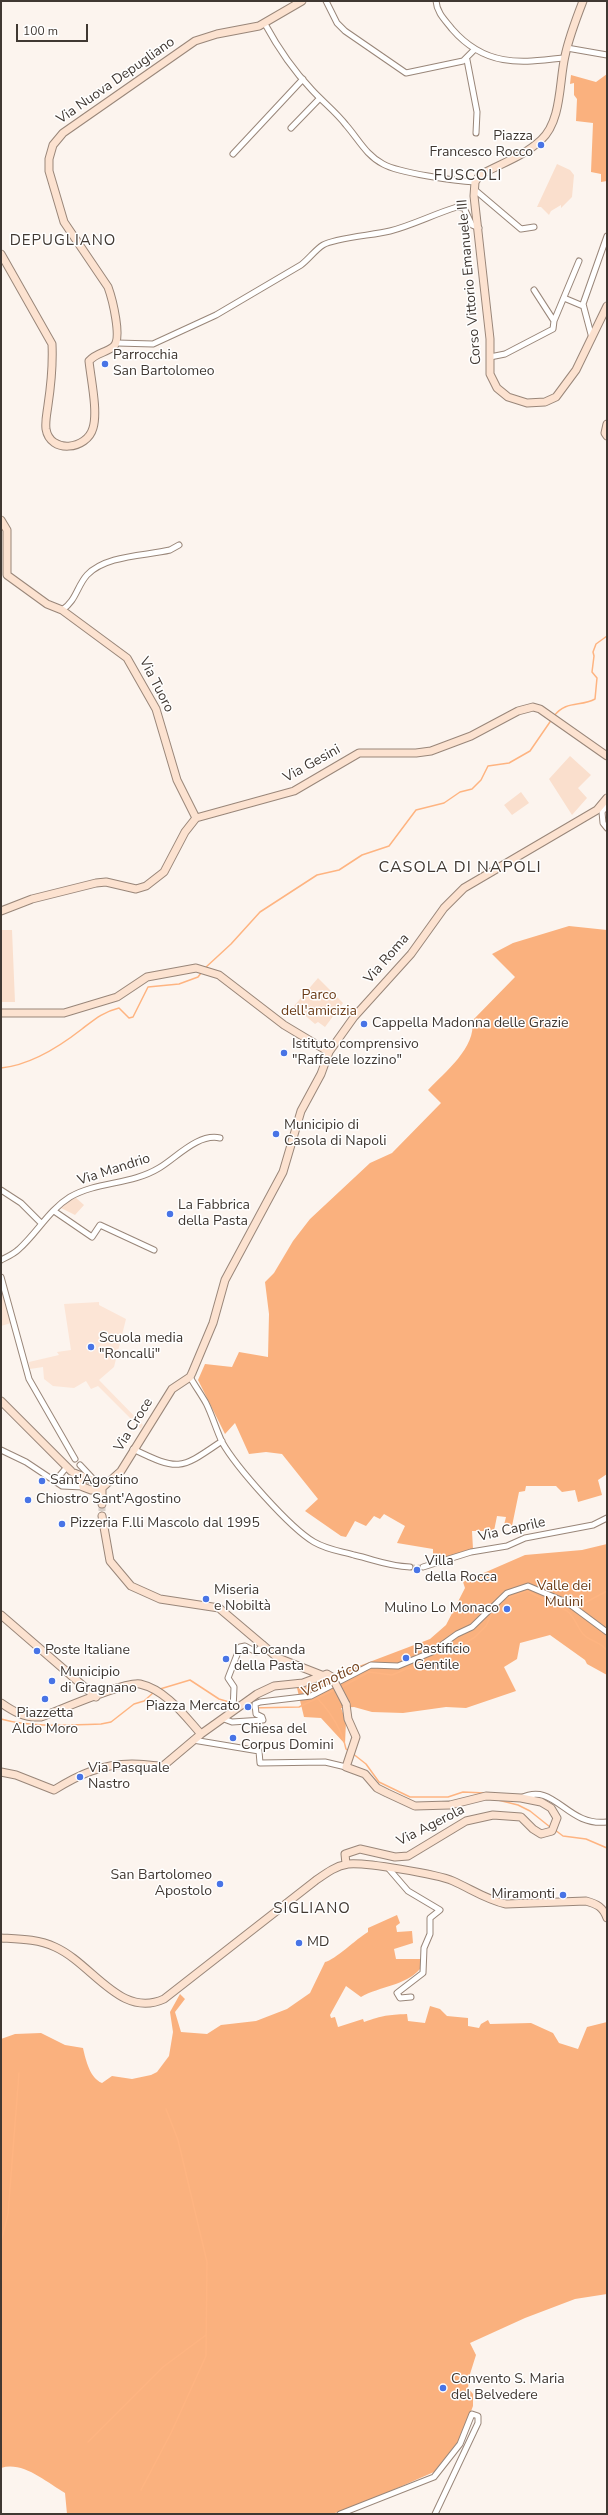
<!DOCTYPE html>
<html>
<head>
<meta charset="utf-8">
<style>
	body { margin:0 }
	#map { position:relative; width:608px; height:2515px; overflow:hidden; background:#fcf4ee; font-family:"Nunito Sans",sans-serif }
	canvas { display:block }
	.frame { position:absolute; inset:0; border:2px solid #403832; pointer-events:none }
	.scale { position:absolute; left:16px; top:24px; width:72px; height:18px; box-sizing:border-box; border:2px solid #403832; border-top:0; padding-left:5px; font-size:12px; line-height:14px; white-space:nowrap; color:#403832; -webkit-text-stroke:3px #fff; paint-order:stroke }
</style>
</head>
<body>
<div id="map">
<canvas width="608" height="2515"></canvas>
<div class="frame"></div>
<div class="scale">100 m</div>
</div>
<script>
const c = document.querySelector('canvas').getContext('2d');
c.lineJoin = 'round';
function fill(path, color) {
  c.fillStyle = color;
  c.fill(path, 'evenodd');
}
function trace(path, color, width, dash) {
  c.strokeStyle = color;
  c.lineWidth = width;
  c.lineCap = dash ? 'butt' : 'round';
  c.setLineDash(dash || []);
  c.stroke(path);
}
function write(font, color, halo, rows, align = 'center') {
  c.font = font + ' "Nunito Sans",sans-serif';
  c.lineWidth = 3;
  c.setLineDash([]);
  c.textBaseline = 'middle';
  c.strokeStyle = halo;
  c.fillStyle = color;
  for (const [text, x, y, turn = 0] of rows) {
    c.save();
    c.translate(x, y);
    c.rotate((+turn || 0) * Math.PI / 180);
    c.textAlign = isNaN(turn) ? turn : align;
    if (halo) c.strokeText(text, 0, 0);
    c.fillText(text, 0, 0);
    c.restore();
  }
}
fill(new Path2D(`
	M1 1285 11 1323 1 1326Z
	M99 1302V1305L126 1319 114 1367 99 1380 143 1425 141 1429 98 1386 91 1389 86 1381 74 1388 53 1386 44 1379 43 1367 30 1369 29 1362 59 1355 57 1352 71 1350 64 1304Z`), '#fce5d6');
fill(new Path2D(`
	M557 164 570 170 574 175 572 197 561 208V205L551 211 549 215 541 207H537Z
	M570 756 591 775 578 788 587 798 572 815 549 779Z
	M521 792 529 803 512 815 504 805Z
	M1 930H12L15 1002H1Z
	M318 978 343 1003 325 1027 318 1022 315 1024 294 1006Z
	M75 1197 84 1205 75 1215 61 1208Z`), '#fadfcd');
fill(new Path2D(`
	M607 74V181L601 182V174L591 172 593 123 576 121 577 99 574 95V83L570 84 571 75 596 82Z
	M569 926 607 930V1474L598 1480 602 1495 578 1502 575 1490 562 1492 556 1486H526L525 1491 519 1492 512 1526 504 1525 506 1517 497 1516 494 1531H472L473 1549 433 1562V1549L397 1543 405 1526 384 1514 380 1519 374 1516 366 1526 355 1521 346 1537 341 1536 305 1511 318 1499 282 1454 266 1452 249 1454 235 1423 225 1434 198 1380 205 1364 232 1367 239 1352 268 1357 269 1314 265 1282 274 1273 293 1241 310 1219 370 1163 392 1153 441 1103 428 1090C444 1073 477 1047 472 1021L515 977 492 954 513 943Z
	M607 1544V1675L587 1664 585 1660 550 1635 520 1643 517 1659 504 1667 516 1691 466 1708 446 1707 403 1713 372 1712 354 1707 341 1708 346 1721 345 1744 321 1718 304 1717 297 1688 312 1686 322 1680 430 1639 446 1625 465 1588 463 1582 525 1555 582 1550Z
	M397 1915 400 1923 396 1926 397 1932 412 1931 413 1943 394 1949 396 1959H421L420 1969C405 1986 380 1986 361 1997L346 1986 330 2015 331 2018 335 2017 338 2027 363 2019 364 2022C384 2015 387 2015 407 2014L408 2021 425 2023 430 2006 440 2009 447 2016 468 2018V2026L479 2028 481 2024 488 2020 490 2024 531 2023 553 2033 559 2043 578 2049 587 2027 607 2022V2294L575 2299 525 2318 470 2343 476 2355 470 2374 468 2388 473 2394V2406L467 2422 459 2440 434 2472 361 2504 332 2514H67L65 2493C46 2482 23 2461 1 2468V2039L15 2034 41 2033 65 2045 83 2048C86 2061 90 2078 102 2083L112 2076 132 2079 151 2075 157 2072 169 2056 173 2032 170 2012 180 1994 185 1999 175 2012 181 2032 207 2034 221 2025 256 2021 287 2009 310 1993 325 1962C335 1960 356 1939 368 1932V1928Z`), '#fab17e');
trace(new Path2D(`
	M554 716C566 700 581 707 595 699L597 678 592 672 594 656 593 652 596 644 607 636
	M205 968 231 944 260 912 317 875 339 870 362 855 389 846 416 810 444 803 460 792 472 789 481 780 488 766 509 763 530 751 552 719
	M1 1068C31 1065 59 1047 82 1029 95 1019 103 1012 119 1008L129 1018 133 1017 148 987 179 984 198 977 201 973
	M577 1607 607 1591
	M340 1688 369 1672 392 1675 406 1669 432 1664 475 1637 486 1626 492 1613 501 1605 504 1599 527 1591 567 1611C576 1618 577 1628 584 1635 591 1642 602 1642 607 1651
	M160 1689 190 1680 219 1699 229 1702
	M318 1699C331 1713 342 1730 346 1749L349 1751
	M251 1708 299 1707 336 1689
	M1 1719C33 1728 68 1725 101 1724L111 1722 134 1704 144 1701 153 1693
	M352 1753 366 1764 379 1782 410 1797H448L463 1792 485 1793
	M498 1800 518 1805 530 1811 550 1827
	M555 1830 563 1836 586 1839 607 1848
	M1 2242 8 2214 19 2073
	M88 2442 163 2367 206 2335
	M141 2490 171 2433 206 2356 207 2262 178 2140 166 2109`), '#feb481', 1.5);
trace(new Path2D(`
	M410 1567H423`), '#d6cec8', 5, [5, 2.5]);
trace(new Path2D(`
	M102 1504V1516`), '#d6cec8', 7, [7, 3.5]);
const street = new Path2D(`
	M326 1 337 23 345 31 406 73 463 61 474 50
	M436 1C437 13 445 20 452 29 485 67 519 63 564 58
	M265 24C278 48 293 70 312 90 323 102 336 112 346 125 359 140 366 155 383 164 399 173 456 181 475 182
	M567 48 607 55
	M467 60 477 112 476 133
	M291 128 320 98
	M233 154 303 79
	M475 190 521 229 534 227
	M564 298 583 306
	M554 321 579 261
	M592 338 583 304 607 236
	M117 343 153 344 216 315 301 265C309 259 315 250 323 245 334 238 374 235 390 231 413 225 434 214 457 207L464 208 472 225 479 228
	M490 357 505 354 553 329 554 321 534 290
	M62 610C76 601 77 586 87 575 106 555 145 556 170 550L179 545
	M607 805 602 812 603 823 607 828
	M1 1190 21 1203 41 1223
	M54 1211 92 1237 100 1225 154 1250
	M1 1260C7 1257 14 1254 19 1249 37 1233 49 1210 70 1197 98 1181 131 1185 159 1168 176 1158 198 1133 220 1138
	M1 1277 29 1379 75 1459
	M190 1377C195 1386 201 1394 206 1403 212 1415 216 1429 222 1442 236 1467 290 1528 314 1542 328 1550 340 1551 354 1555 376 1560 387 1566 410 1567
	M133 1449C180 1472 181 1469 222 1441
	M1 1450 26 1462 62 1486 83 1487
	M80 1465 95 1481
	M55 1481 66 1468
	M423 1567 471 1552 507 1546 525 1538 593 1525 607 1518
	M233 1711 234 1687 228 1678 240 1647 245 1646 256 1652 264 1645
	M224 1719 232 1722 263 1720 262 1717 256 1714 255 1704 260 1702 311 1696 371 1665 398 1666 432 1652 457 1634 472 1627 507 1593 528 1586 568 1603 607 1632
	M193 1740 259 1751 260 1763 325 1762 346 1767
	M521 1798C555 1781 566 1827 607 1822
	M389 1869 408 1891 440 1910 430 1918V1934L424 1948 423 1973 397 1993 400 1998 411 1997
	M340 2514 434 2477 460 2444 472 2414 478 2416V2423L435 2514`);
const secondary = new Path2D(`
	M583 1C576 19 569 37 565 56 559 81 562 121 541 140 524 156 500 164 480 175L475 182 474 196 490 339V374L497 388 508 397 527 403 545 402 556 397 576 370 607 306
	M1 254 52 344C53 365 51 385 48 405 47 413 45 421 46 429 50 454 87 450 93 428 98 411 91 380 89 361 96 353 105 353 113 347 123 340 112 298 108 287L64 222 49 171V159L53 145 63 133 195 41 217 34 259 26 302 1
	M607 424 605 433 607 436
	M1 520 7 530V575L47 604 62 610 127 658 156 709 177 780 196 818
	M1 911 32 899 96 883 106 882 136 889 146 886 164 872 185 832 196 818 294 791 359 753H416L431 751 471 736 518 711 533 707 540 709 607 756
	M1 1013H64L117 997 147 977 196 968 219 975 284 1025 329 1052
	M1 1401 71 1471
	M74 1473 92 1480 102 1488 91 1490 83 1487 80 1476
	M102 1504V1488L121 1471 172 1389 190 1377 192 1373 213 1323 225 1280 283 1172 301 1111 321 1074 329 1052 354 1017 411 954 444 908 464 888 597 810 607 798
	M102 1516 110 1561 131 1586 160 1599 219 1608 278 1658 324 1676
	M1 1615 96 1697
	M1 1703C14 1712 24 1718 41 1717 58 1711 125 1681 140 1684 166 1690 184 1715 201 1734
	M346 1704 348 1719 356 1737 346 1767 365 1774 377 1788 387 1793 415 1806 450 1805 486 1796 521 1798 541 1802 551 1808 557 1818 552 1831 541 1834 533 1829 521 1817 493 1815 466 1821 408 1856 395 1857 360 1849 345 1854 346 1864
	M1 1772 16 1775 54 1790C80 1774 102 1764 132 1764 143 1764 153 1766 163 1766L201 1734 257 1694 274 1686 303 1683 327 1674 332 1677
	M1 1938C19 1939 38 1939 55 1947 93 1964 120 2019 164 1999L315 1881C325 1874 335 1866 348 1864 364 1862 437 1874 453 1881 471 1889 487 1900 506 1904L586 1901C597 1904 603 1907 607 1918`);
trace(street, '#998679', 7);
trace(secondary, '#998679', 9);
trace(street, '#fff', 5);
trace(secondary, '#fce2d0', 7);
const secondaryBridge = new Path2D(`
	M332 1677 346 1704`);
trace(secondaryBridge, '#998679', 9, []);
trace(secondaryBridge, '#fce2d0', 7);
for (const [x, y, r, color] of [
	[541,145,4,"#4874e6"],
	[105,364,4,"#4874e6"],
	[364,1024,4,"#4874e6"],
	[284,1053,4,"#4874e6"],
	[276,1134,4,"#4874e6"],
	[170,1214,4,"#4874e6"],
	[91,1347,4,"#4874e6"],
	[42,1481,4,"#4874e6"],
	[28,1500,4,"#4874e6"],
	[62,1524,4,"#4874e6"],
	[417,1570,4,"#4874e6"],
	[206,1599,4,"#4874e6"],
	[507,1609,4,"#4874e6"],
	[37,1651,4,"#4874e6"],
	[406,1658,4,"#4874e6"],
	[226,1659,4,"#4874e6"],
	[52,1681,4,"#4874e6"],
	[45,1699,4,"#4874e6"],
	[248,1707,4,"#4874e6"],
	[233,1738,4,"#4874e6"],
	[80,1777,4,"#4874e6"],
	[220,1884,4,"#4874e6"],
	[563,1895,4,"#4874e6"],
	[299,1943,4,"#4874e6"],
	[443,2388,4,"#4874e6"]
]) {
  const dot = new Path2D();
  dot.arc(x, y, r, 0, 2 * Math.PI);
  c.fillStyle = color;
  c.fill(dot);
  trace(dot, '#fff', 1.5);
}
write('14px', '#403832', '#fff', [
	["Via Nuova Depugliano",116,81,-35],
	["Corso Vittorio Emanuele III",470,282,-95],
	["Via Tuoro",156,685,63],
	["Via Gesini",312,764,-29],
	["Via Roma",387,959,-49],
	["Via Mandrio",114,1170,-18],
	["Via Croce",134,1425,-58],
	["Via Caprile",512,1530,-13],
	["Via Agerola",431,1826,-27]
]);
write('14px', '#403832', '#fff', [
	["Piazza",533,137,"right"],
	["Francesco Rocco",533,153,"right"],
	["Parrocchia",113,356],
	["San Bartolomeo",113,372],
	["Cappella Madonna delle Grazie",372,1024],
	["Istituto comprensivo",292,1045],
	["\"Raffaele Iozzino\"",292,1061],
	["Municipio di",284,1126],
	["Casola di Napoli",284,1142],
	["La Fabbrica",178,1206],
	["della Pasta",178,1222],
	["Scuola media",99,1339],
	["\"Roncalli\"",99,1355],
	["Sant'Agostino",50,1481],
	["Chiostro Sant'Agostino",36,1500],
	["Pizzeria F.lli Mascolo dal 1995",70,1524],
	["Villa",425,1562],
	["della Rocca",425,1578],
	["Miseria",214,1591],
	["e Nobiltà",214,1607],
	["Mulino Lo Monaco",499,1609,"right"],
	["Pastificio",414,1650],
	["Gentile",414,1666],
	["Poste Italiane",45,1651],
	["La Locanda",234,1651],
	["della Pasta",234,1667],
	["Municipio",60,1673],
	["di Gragnano",60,1689],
	["Piazza Mercato",240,1707,"right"],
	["Piazzetta",45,1714,"center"],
	["Aldo Moro",45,1730,"center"],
	["Chiesa del",241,1730],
	["Corpus Domini",241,1746],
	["Via Pasquale",88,1769],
	["Nastro",88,1785],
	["San Bartolomeo",212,1876,"right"],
	["Apostolo",212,1892,"right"],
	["Miramonti",555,1895,"right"],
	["MD",307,1943],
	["Convento S. Maria",451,2380],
	["del Belvedere",451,2396]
], 'left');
write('14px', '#6d3d18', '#fff', [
	["Parco",319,996],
	["dell'amicizia",319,1012],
	["Valle dei",564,1587],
	["Mulini",564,1603]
]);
c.letterSpacing = '1px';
write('15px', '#403832', '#fff', [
	["FUSCOLI",468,176],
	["DEPUGLIANO",63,241],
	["SIGLIANO",312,1909]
]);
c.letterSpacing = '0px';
write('italic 15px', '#754521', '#fff', [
	["Vernotico",331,1680,-26]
]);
c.letterSpacing = '1px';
write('16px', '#403832', '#fff', [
	["CASOLA DI NAPOLI",460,868]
]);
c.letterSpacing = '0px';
</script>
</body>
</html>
